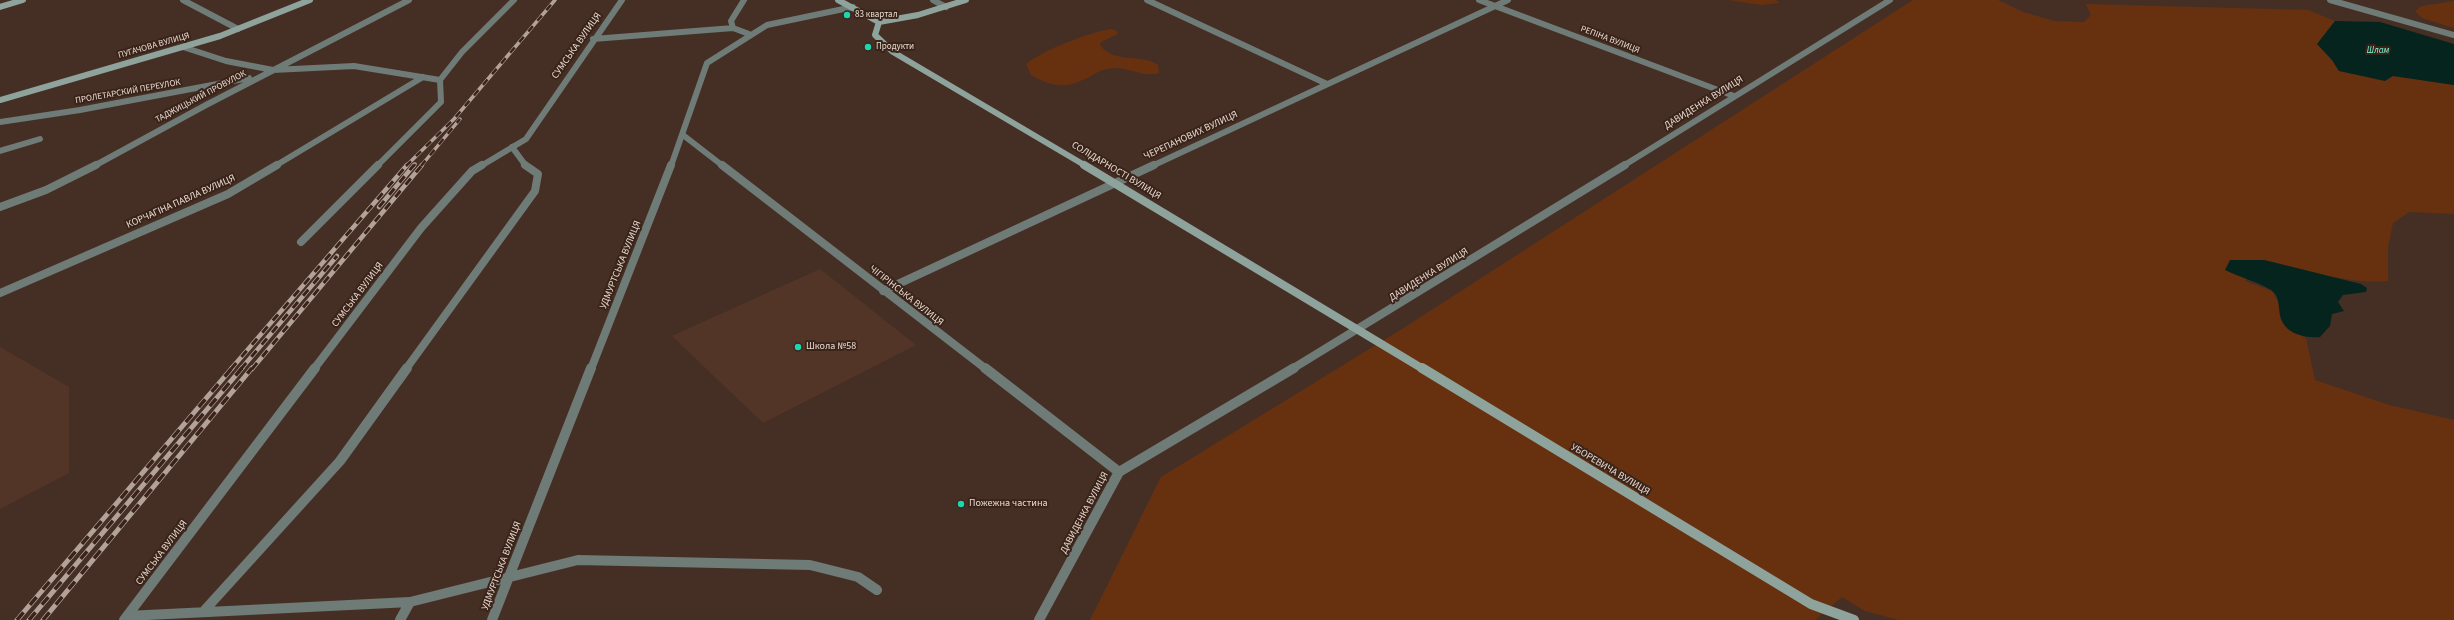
<!DOCTYPE html>
<html>
<head>
<meta charset="utf-8">
<style>
	body { margin:0 }
	canvas { display:block; background:#452e23 }
</style>
</head>
<body>
<canvas width="2454" height="620"></canvas>
<script>
const c = document.querySelector('canvas').getContext('2d');
c.lineJoin = 'round';
function fill(path, color) {
  c.fillStyle = color;
  c.fill(path, 'evenodd');
}
function trace(path, color, width, dash) {
  c.strokeStyle = color;
  c.lineWidth = width;
  c.lineCap = dash ? 'butt' : 'round';
  c.setLineDash(dash || []);
  c.stroke(path);
}
function write(font, color, halo, rows, align = 'center') {
  c.font = font + ' "Source Sans 3",sans-serif';
  c.lineWidth = 4;
  c.setLineDash([]);
  c.textBaseline = 'middle';
  c.strokeStyle = halo;
  c.fillStyle = color;
  for (const [text, x, y, turn = 0] of rows) {
    c.save();
    c.translate(x, y);
    c.rotate((+turn || 0) * Math.PI / 180);
    c.textAlign = isNaN(turn) ? turn : align;
    if (halo) c.strokeText(text, 0, 0);
    c.fillText(text, 0, 0);
    c.restore();
  }
}
fill(new Path2D(`
	M820 269 916 345 763 423 672 336Z
	M0 347 69 387V473L0 509Z`), '#523526');
fill(new Path2D(`
	M1728 0H1776L1779 3 1761 5Z
	M1913 0H1998L2023 12 2055 21 2084 22 2091 15 2086 4 2308 10 2335 21 2317 44 2332 60 2339 71 2393 76 2454 85V214L2409 212 2393 223 2388 247V281C2347 285 2304 268 2264 260L2245 281 2272 291 2279 304 2282 321 2290 330 2306 338 2315 380 2389 405 2454 420V620H1899L1865 611 1842 597 1815 620H1090L1161 477 1402 329Z
	M2454 1V28L2422 18 2415 11 2422 6Z
	M1110 29 1116 30 1118 34 1101 42 1100 45C1113 64 1141 53 1158 65L1159 73C1144 78 1129 67 1114 68 1105 68 1098 72 1091 76 1066 89 1055 88 1031 75L1026 64C1043 50 1088 33 1110 29Z`), '#673110');
fill(new Path2D(`
	M2335 21 2380 22 2454 44V85L2393 76 2385 81 2339 71 2332 60 2317 44Z
	M2230 260H2264L2361 284 2367 288 2366 292 2343 295 2338 302 2344 311 2332 314 2330 326 2320 337C2307 338 2288 335 2282 321 2277 312 2282 297 2271 290 2258 282 2239 277 2225 270Z`), '#05241d');
trace(new Path2D(`
	M183 0 238 29
	M744 0 731 21 733 28 749 34
	M933 0 946 7
	M1147 0 1327 84
	M1479 0 1734 96
	M2330 0 2454 35
	M593 39 733 28
	M183 47 226 61 273 70 354 66 440 80
	M0 122 80 110 249 78
	M683 135 723 166
	M512 147 526 166
	M0 151 40 139
	M94 166 206 105 409 0
	M275 166 423 77
	M377 166 441 102 440 80 462 52 514 0
	M481 166 526 139 622 0
	M671 166 707 63 767 25 853 7
	M1152 166 1508 0
	M1623 166 1890 0`), '#6e7b77', 6);
trace(new Path2D(`
	M722 165 986 369
	M0 207 46 190 96 165
	M301 242 378 165
	M883 291 1154 165
	M0 293 228 194 277 165
	M314 369 421 228 472 171 482 165
	M406 369 535 191 538 174 525 165
	M591 369 671 165
	M1292 369 1625 165`), '#6e7b77', 8);
trace(new Path2D(`
	M985 368 1119 472
	M203 612 340 461 407 368
	M127 616 410 602 578 560 810 565 858 577 877 590
	M124 620 315 368
	M400 620 410 602
	M492 620 591 368
	M1039 620 1119 472 1294 368`), '#6e7b77', 10);
trace(new Path2D(`
	M838 0 879 22 918 15 966 0
	M0 7 23 0
	M879 22 875 35 893 52 1086 166
	M0 100 220 36 310 0`), '#8ea39c', 6);
trace(new Path2D(`
	M1084 165 1423 369`), '#8ea39c', 8);
trace(new Path2D(`
	M1422 368 1811 604 1854 620`), '#8ea39c', 10);
const railFar2 = new Path2D(`
	M406 166 454 119 555 0
	M414 166 415 164
	M421 166 460 119`);
const railFar1 = new Path2D(`
	M379 207 414 165
	M231 369 407 165
	M241 369 337 256
	M252 369 422 165`);
const rail = new Path2D(`
	M17 620 232 368
	M29 620 242 368
	M43 620 252 368`);
trace(railFar2, '#b3a299', 3.5);
trace(railFar1, '#b3a299', 4.5);
trace(rail, '#b3a299', 5);
trace(railFar2, '#3a2419', 2.5, [7]);
trace(railFar1, '#3a2419', 3, [8]);
trace(rail, '#3a2419', 3.5, [10]);
for (const [x, y, r, color] of [
	[847,15,4,"#1dd5b1"],
	[868,47,4,"#1dd5b1"],
	[798,347,4,"#1dd5b1"],
	[961,504,4,"#1dd5b1"]
]) {
  const dot = new Path2D();
  dot.arc(x, y, r, 0, 2 * Math.PI);
  c.fillStyle = color;
  c.fill(dot);
  trace(dot, '#3a2419', 1.5);
}
write('9px', '#e9dad2', '#3a2419', [
	["83 квартал",855,15],
	["Продукти",876,47]
], 'left');
write('9px', '#e9dad2', '#3a2419', [
	["РЕПIНА ВУЛИЦЯ",1610,40,21],
	["ПУГАЧОВА ВУЛИЦЯ",154,46,-16],
	["ПРОЛЕТАРСКИЙ ПЕРЕУЛОК",128,92,-10],
	["ТАДЖИЦЬКИЙ ПРОВУЛОК",201,97,-28]
]);
write('italic 9px', '#7afddc', '#3a2419', [
	["Шлам",2378,51]
]);
write('10px', '#e9dad2', '#3a2419', [
	["СУМСЬКА ВУЛИЦЯ",577,46,-55],
	["ДАВИДЕНКА ВУЛИЦЯ",1704,103,-32],
	["ЧЕРЕПАНОВИХ ВУЛИЦЯ",1191,136,-25],
	["СОЛІДАРНОСТІ ВУЛИЦЯ",1116,171,31],
	["КОРЧАГІНА ПАВЛА ВУЛИЦЯ",181,202,-24],
	["УДМУРТСЬКА ВУЛИЦЯ",621,265,-68],
	["ДАВИДЕНКА ВУЛИЦЯ",1429,275,-32],
	["СУМСЬКА ВУЛИЦЯ",358,295,-53],
	["ЧIГIРIНСЬКА ВУЛИЦЯ",906,296,38],
	["УБОРЕВИЧА ВУЛИЦЯ",1610,470,31],
	["ДАВИДЕНКА ВУЛИЦЯ",1085,513,-62],
	["СУМСЬКА ВУЛИЦЯ",162,553,-53],
	["УДМУРТСЬКА ВУЛИЦЯ",502,566,-69]
]);
write('10px', '#e9dad2', '#3a2419', [
	["Школа №58",806,347],
	["Пожежна частина",969,504]
], 'left');
</script>
</body>
</html>
